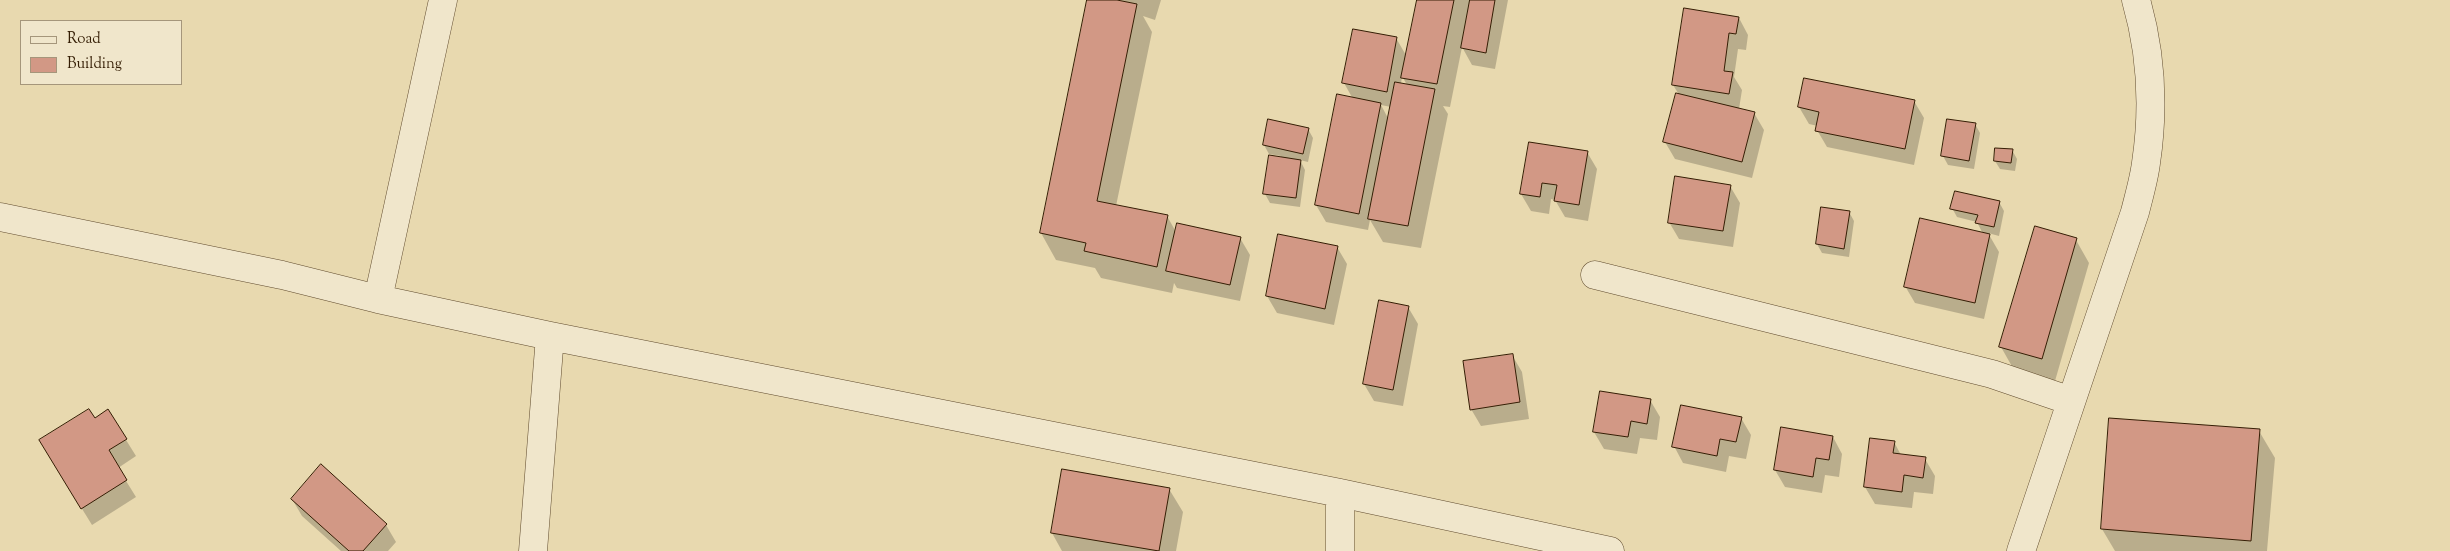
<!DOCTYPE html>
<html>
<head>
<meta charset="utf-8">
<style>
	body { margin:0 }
	#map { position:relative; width:2450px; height:551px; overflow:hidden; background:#e8d9af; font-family:"Sorts Mill Goudy",serif }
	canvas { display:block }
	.legend { position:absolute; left:20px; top:20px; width:162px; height:65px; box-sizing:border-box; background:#f0e6cb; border:1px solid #a5967b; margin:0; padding:6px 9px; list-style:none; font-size:15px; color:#341d04 }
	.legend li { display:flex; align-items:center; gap:10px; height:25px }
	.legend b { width:25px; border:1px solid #a5967b }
</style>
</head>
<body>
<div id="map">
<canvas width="2450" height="551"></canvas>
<ul class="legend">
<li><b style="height:6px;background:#f0e6cb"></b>Road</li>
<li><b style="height:14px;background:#d29885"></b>Building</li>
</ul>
</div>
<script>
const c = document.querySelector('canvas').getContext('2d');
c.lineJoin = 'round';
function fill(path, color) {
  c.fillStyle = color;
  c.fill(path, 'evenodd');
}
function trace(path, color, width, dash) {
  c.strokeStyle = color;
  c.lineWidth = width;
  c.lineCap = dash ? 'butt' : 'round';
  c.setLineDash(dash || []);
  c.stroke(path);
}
fill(new Path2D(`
	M1089 0H1161L1155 20 1143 16 1152 32 1116 206 1167 216 1176 232 1240 238 1250 255 1240 301 1177 288 1174 283 1172 293 1101 278 1095 268 1056 260 1041 233Z
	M1418 0H1508L1495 69 1472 65 1462 47 1450 107 1443 106 1448 114 1421 248 1383 242 1370 220 1368 230 1326 222 1316 205 1353 99 1344 83 1396 38 1407 57ZM1402 76 1407 85 1401 84ZM1381 105 1391 107 1389 120Z
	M1739 18 1748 35 1746 50 1738 49 1734 77 1742 90 1739 109 1754 113 1764 130 1752 178 1675 159 1665 142 1678 93 1673 85Z
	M1914 101 1924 118 1914 165 1827 147 1817 130 1818 126 1809 124 1799 107Z
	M1975 124 1980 133 1974 169 1948 165 1943 156Z
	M1308 129 1313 138 1308 162 1300 160 1305 170 1300 207 1270 203 1265 194 1281 156 1269 154 1264 145Z
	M2012 150 2017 159 2015 171 2000 169 1995 161Z
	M1587 152 1597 169 1588 221 1565 217 1555 200 1551 199 1549 214 1531 211 1521 194Z
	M1730 186 1740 203 1733 247 1679 239 1669 222Z
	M1999 202 2004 211 1999 236 1988 233 1999 252 1984 319 1915 303 1905 286 1983 234 1977 222 1957 217 1952 208Z
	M1849 212 1854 221 1849 257 1822 253 1817 244Z
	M1279 235 1337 247 1347 264 1334 325 1277 313 1267 296Z
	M2076 240 2089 263 2055 381 2014 370 2001 347Z
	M1408 307 1418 324 1403 406 1374 401 1364 384Z
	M1512 355 1522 372 1529 419 1481 426 1471 409Z
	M1650 400 1660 417 1657 440 1640 438 1637 454 1604 449 1594 432Z
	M108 411 136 456 118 468 136 497 92 525 50 457Z
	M1741 418 1751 435 1746 459 1729 456 1726 472 1683 463 1674 446Z
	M1782 429 1833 437 1842 454 1839 477 1825 475 1822 493 1785 487 1775 470Z
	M2259 431 2275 458 2267 551H2115L2102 529Z
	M1894 442 1901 455 1925 459 1935 476 1933 494 1914 492 1912 508 1875 504 1865 487Z
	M1169 489 1183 512 1176 551H1062L1052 533Z
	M292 499 386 525 396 542 388 551H341L302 516Z`), '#0003');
const building = new Path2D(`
	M1087 0H1117L1137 4 1097 201 1168 215 1157 267 1084 251 1086 243 1040 233Z
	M1417 0H1454L1437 84 1401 78Z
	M1470 0H1495L1486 53 1461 48Z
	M1684 8 1739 17 1736 34 1729 33 1724 71 1733 72 1729 94 1672 85Z
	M1353 29 1397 37 1387 92 1342 83Z
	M1804 78 1915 100 1905 149 1815 131 1819 112 1798 107Z
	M1395 82 1435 89 1408 226 1368 219Z
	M1676 93 1755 112 1742 162 1663 142Z
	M1337 94 1381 103 1359 214 1315 205Z
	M1268 119 1309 128 1303 154 1263 145Z
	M1947 119 1976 123 1969 161 1941 156Z
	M1529 142 1588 151 1579 205 1554 201 1557 185 1542 183 1540 197 1520 194Z
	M1995 148 2013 149 2011 163 1994 161Z
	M1269 155 1301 160 1296 198 1263 194Z
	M1675 176 1731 185 1723 231 1668 223Z
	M1955 191 2000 201 1994 227 1975 223 1978 215 1950 209Z
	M1821 207 1850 211 1844 249 1816 244Z
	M1920 218 1990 234 1975 303 1904 287Z
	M1177 223 1241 237 1230 285 1166 271Z
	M2035 226 2077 238 2042 359 1999 347Z
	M1278 234 1338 246 1325 309 1266 296Z
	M1379 300 1409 306 1393 390 1363 384Z
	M1513 354 1520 402 1470 410 1463 361Z
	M1600 391 1651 399 1647 424 1631 421 1628 437 1593 432Z
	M1681 405 1742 417 1736 442 1720 439 1717 456 1672 447Z
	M89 409 95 418 108 409 127 439 109 450 127 480 81 509 39 440Z
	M2109 418 2260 429 2251 541 2101 529Z
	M1781 427 1833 436 1829 460 1816 458 1813 477 1774 470Z
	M1870 438 1895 441 1893 453 1926 457 1923 478 1904 475 1902 492 1864 487Z
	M321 464 387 524 363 551H349L291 499Z
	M1062 469 1170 488 1159 551 1051 533Z`);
fill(building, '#d29885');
trace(building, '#341d04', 1);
const minor = new Path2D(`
	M0 217 282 275 378 299 550 336 1340 493 1610 551
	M1595 275 1992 374 2071 401
	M378 299 443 0
	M533 551 550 336
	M1340 551V493
	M2021 551 2135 212C2139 196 2144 179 2146 163 2154 109 2151 52 2136 0`);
trace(minor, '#614c2f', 29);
trace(minor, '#f0e6cb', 28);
</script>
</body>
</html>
